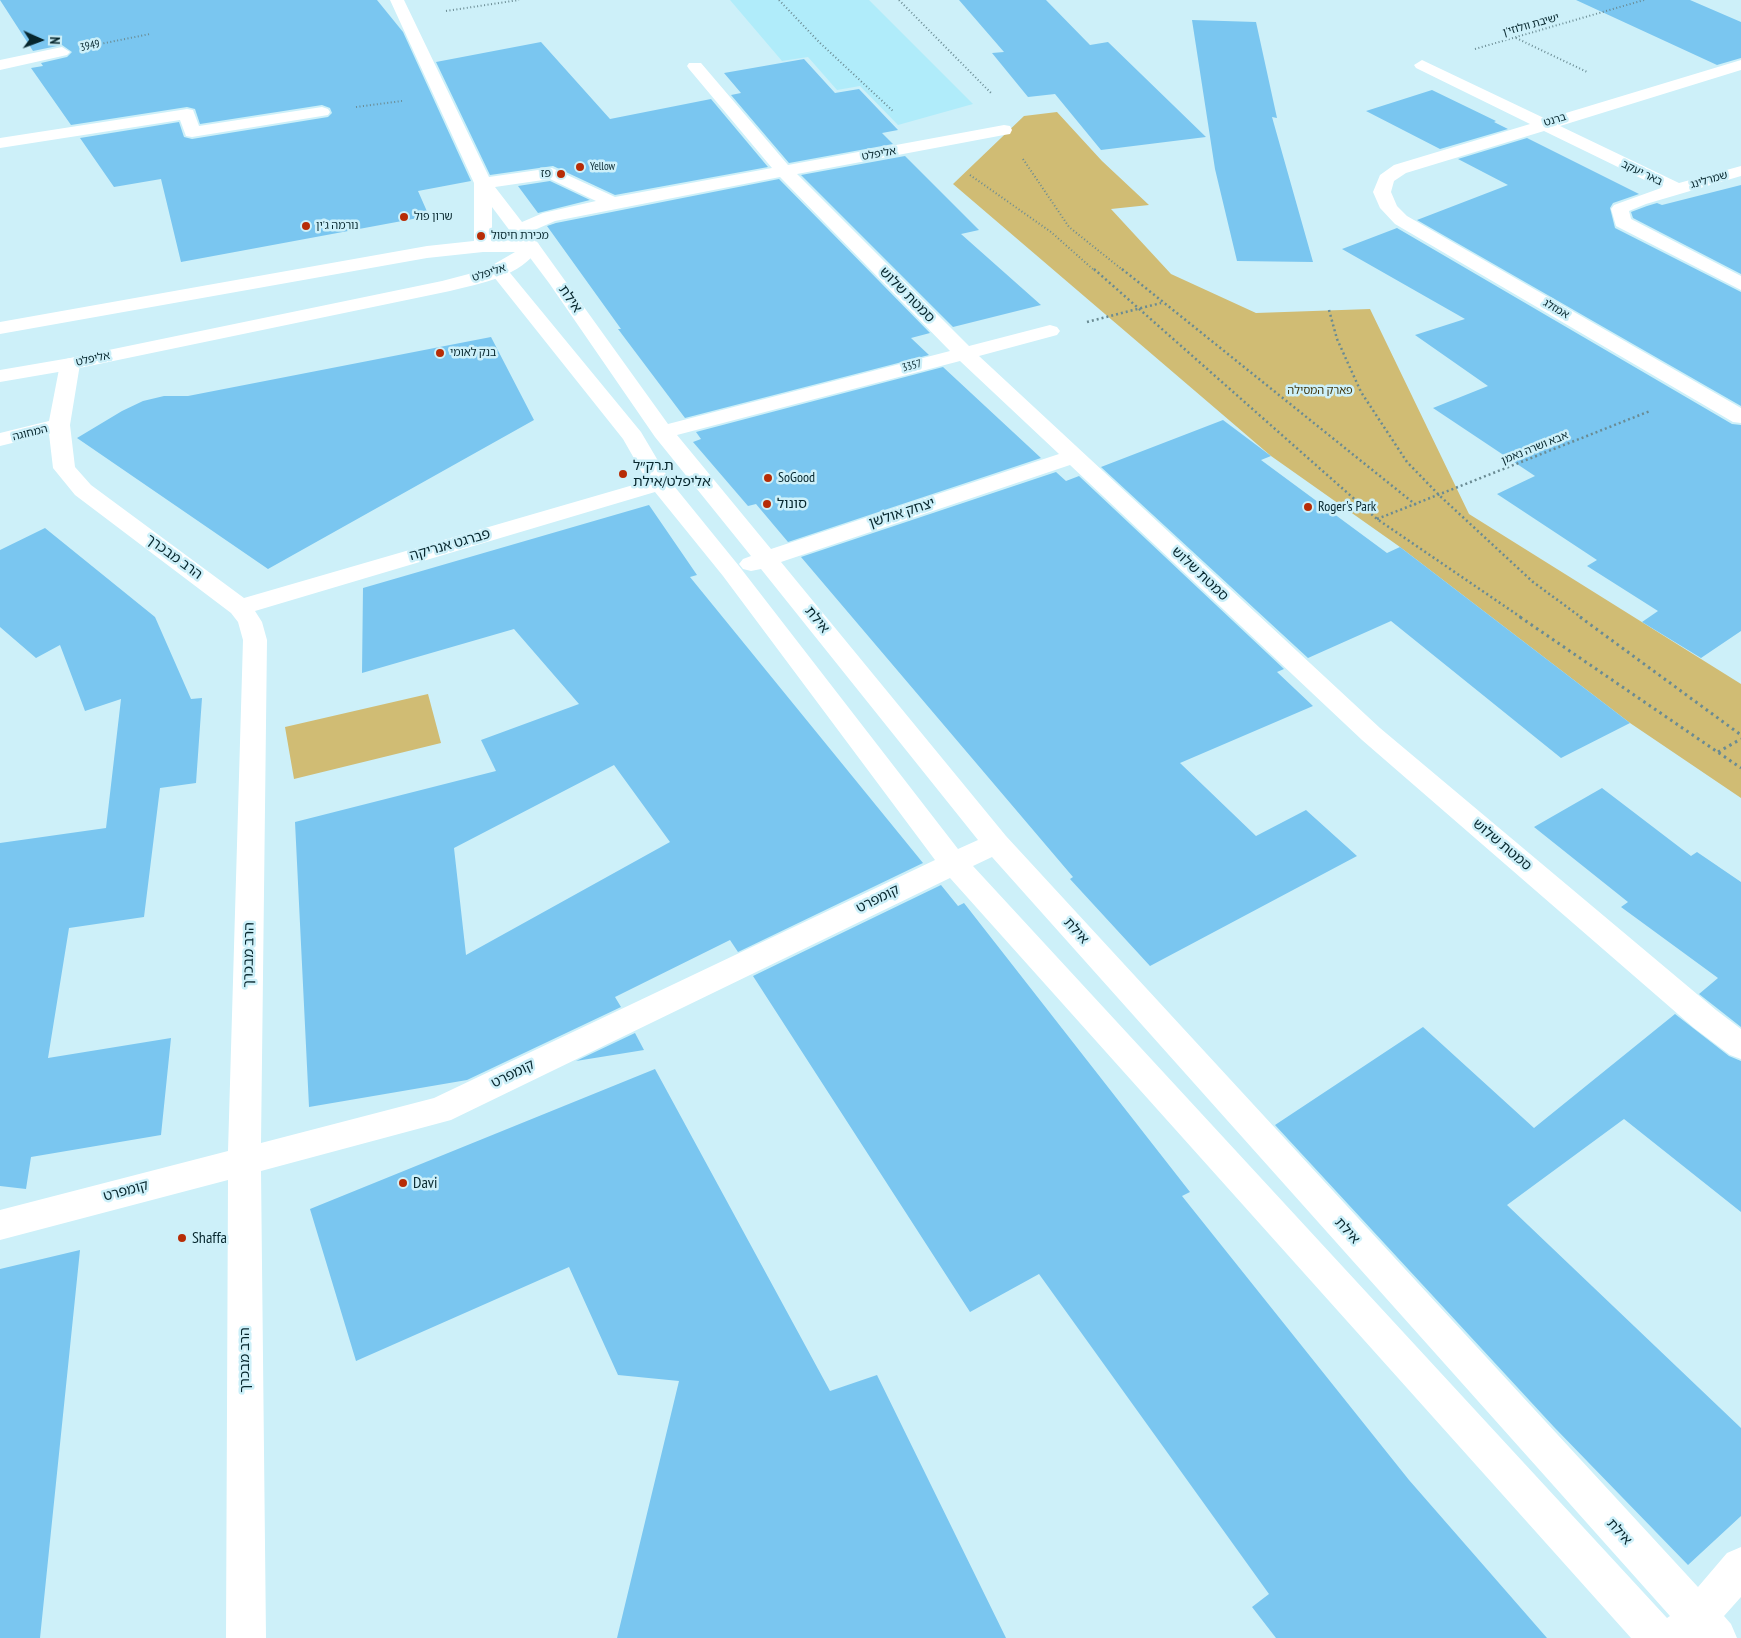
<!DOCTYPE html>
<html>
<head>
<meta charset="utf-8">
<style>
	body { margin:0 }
	#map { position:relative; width:1741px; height:1638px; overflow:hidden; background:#cdf0f9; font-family:"PT Sans Narrow",sans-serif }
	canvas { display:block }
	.north { position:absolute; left:15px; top:15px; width:50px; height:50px; -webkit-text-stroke:4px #cdf0f9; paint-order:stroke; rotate:92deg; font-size:14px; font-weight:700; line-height:20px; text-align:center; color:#06262d }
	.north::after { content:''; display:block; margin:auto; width:18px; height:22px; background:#06262d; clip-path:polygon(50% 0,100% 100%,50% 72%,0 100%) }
</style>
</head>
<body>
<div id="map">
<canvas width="1741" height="1638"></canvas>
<div class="north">N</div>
</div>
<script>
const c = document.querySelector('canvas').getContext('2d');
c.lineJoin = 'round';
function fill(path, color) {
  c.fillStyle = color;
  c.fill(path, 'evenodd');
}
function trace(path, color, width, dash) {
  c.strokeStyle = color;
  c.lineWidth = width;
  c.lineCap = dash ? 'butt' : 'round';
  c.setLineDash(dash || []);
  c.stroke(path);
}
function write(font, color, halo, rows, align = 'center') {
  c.font = font + ' "PT Sans Narrow","Noto Sans Hebrew",sans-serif';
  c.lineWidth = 5;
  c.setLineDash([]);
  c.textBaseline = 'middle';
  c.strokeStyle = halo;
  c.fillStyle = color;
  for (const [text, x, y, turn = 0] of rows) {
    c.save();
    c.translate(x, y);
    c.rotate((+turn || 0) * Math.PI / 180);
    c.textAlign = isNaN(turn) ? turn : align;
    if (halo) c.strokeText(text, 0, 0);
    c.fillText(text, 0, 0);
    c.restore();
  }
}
fill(new Path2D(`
	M730 0H869L973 104 898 125 860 86 837 90 808 57 782 61Z`), '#b0ecfa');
fill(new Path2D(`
	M1057 112 1102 161 1149 205 1111 209 1171 274 1256 313 1370 309 1469 514 1741 684V798L1630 723 1400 547 1271 456 953 184 1024 116Z
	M428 694 441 743 294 779 285 727Z`), '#d0bc74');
fill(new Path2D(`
	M0 0H377L403 32 471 181 418 191 429 216 181 262 161 179 114 187 80 138 179 122 184 137 192 139 328 117 332 113 330 108 322 105 200 124 195 109 187 107 71 125 31 68 43 66 41 63 67 57 72 52 62 45 33 51Z
	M959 0H1046L1090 45 1108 42 1206 137 1101 150 1055 94 1028 97 992 53 1004 52Z
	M1576 0H1690L1741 22V58L1717 65Z
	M1192 20 1256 22 1277 118 1272 117 1313 262 1237 261 1215 169Z
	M541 42 610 119 711 99 768 167 615 195 553 166 490 175 436 62Z
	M804 59 835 93 859 89 898 130 882 133 893 144 789 163 731 95 741 93 724 73Z
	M1432 90 1496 121 1494 122 1508 129 1440 149 1366 111Z
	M1527 138 1639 194 1613 203 1610 208 1615 228 1741 292V406L1417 220 1508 185 1458 159Z
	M905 156 979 230 961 234 1041 305 953 327 801 175Z
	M779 179 930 333 911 338 929 355 685 418 618 329H621L547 226 556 223Z
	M550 181 590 200 538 213 518 186Z
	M1741 185V274L1633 218 1631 212 1647 206 1657 203 1662 205Z
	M1397 228 1732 424 1741 425V631L1701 658 1642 622 1658 611 1587 566 1597 560 1497 494 1535 476 1433 408 1488 386 1415 335 1465 319 1342 249Z
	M491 337 534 420 268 569 77 438 122 411 143 401 164 396H188Z
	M943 367 1041 458 788 542 756 504 748 506 693 442 701 439 696 432Z
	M1223 420 1271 456 1261 460 1387 553 1400 547 1630 723 1561 758 1391 621 1308 658 1101 467Z
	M1056 472 1066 481 1079 476 1284 669 1277 672 1313 706 1180 763 1256 836 1306 810 1357 856 1150 966 1070 879 1073 877 801 557Z
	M649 505 697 575 690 577 923 863 738 952 730 940 615 997 621 1007 467 1080 309 1107 295 822 496 771 481 740 579 704 514 629 362 673 363 588ZM614 765 670 842 466 955 454 848Z
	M45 528 155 617 191 699 202 698 196 783 160 788 144 917 69 928 48 1058 171 1038 161 1135 31 1157 26 1189 0 1186V843L106 828 121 699 85 711 60 645 36 658 0 627V550Z
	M1602 788 1691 856 1697 852 1741 882V1027L1699 994 1718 978 1621 907 1628 902 1534 827Z
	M941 885 958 906 964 903 1190 1192 1182 1196 1409 1480 1547 1638H1276L1252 1607 1269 1594 1039 1274 970 1312 753 976Z
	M1675 1014 1729 1056 1741 1061V1212L1624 1119 1507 1205 1741 1428V1516L1688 1565 1554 1427 1275 1125 1423 1027 1534 1128Z
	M635 1033 644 1050 576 1061Z
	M655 1069 830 1391 877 1375 1006 1638H617L679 1381 618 1375 569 1267 356 1361 310 1209Z
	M80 1250 40 1638H0V1269Z`), '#7ac6f0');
trace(new Path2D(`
	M779 0 819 42 894 112
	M899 0 992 94
	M446 11 519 0
	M1516 38 1587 72
	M100 44 150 34
	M1475 49 1644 0
	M356 107 402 101
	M1023 159 1069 227 1124 271
	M970 175 1051 232 1095 271`), '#6a8b93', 2, [1, 2.5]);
trace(new Path2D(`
	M1094 269 1377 519 1522 618
	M1122 269 1416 505
	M1329 310 1337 339 1361 392 1407 462 1440 496 1533 582 1582 618
	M1087 322 1161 303
	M1377 519 1650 411`), '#6a8b93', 2.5, [2, 3]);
trace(new Path2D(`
	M1520 617 1741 768
	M1580 617 1741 735
	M1718 752 1741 739`), '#6a8b93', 3, [2.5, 4]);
fill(new Path2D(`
	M390 0H404L489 177 552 168 615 197 772 168 689 69 687 66 689 63H701L788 165 1004 125 1010 126 1012 130 1010 134 1004 135 797 174 969 346 1050 325 1057 327 1060 331 1057 335 979 356 1380 728 1716 1010 1741 1029V1059L1730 1055 1694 1028 1362 740 1070 465 781 562 1006 836 1698 1587 1727 1553 1741 1547V1597L1724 1616 1731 1624 1737 1638H1631L950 878 451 1120 261 1171 266 1638H226L228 1180 0 1240V1210L228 1151 243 640 238 622 231 613 75 495 53 468 49 434 0 446V433L49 421 60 364 63 360 70 358 77 360 80 364 70 425 75 467 91 485 244 598 647 481 623 439 490 272 492 268H506L641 432 670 481 739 566 958 849 978 840 761 569 751 571 743 569 739 564 743 559 751 556 655 437 549 283 492 207V246L490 250H476L474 246V183ZM780 177 950 351 668 424 530 232 555 221ZM550 179 596 201 543 213 522 222 495 187ZM960 361 1059 454 771 549 677 435ZM655 492 723 576 935 860 434 1098 261 1143 267 640 262 622 255 611ZM992 857 1670 1616 1667 1618 973 866Z
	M62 47 70 52 67 55 0 70V60Z
	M1422 60 1546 119 1741 60V70L1560 126 1679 183 1741 166V176L1646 204 1629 211 1631 219 1741 276V290L1616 226 1611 209 1614 205 1661 188 1544 131 1406 173 1394 181 1391 192 1397 206 1407 216 1741 408V423L1733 422 1395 224 1380 208 1373 192 1380 175 1394 165 1530 124 1416 68 1414 65Z
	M322 107 328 109 330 112 328 115 192 137 186 136 180 120 0 148V138L187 109 193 110 199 126Z`), '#fff');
fill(new Path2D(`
	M483 240 531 241 538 243 540 247C520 277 482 283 450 291L70 370 0 382V370L70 358 442 281 484 270 515 252H483L427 258 0 334V322L427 246Z`), '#fff');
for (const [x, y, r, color] of [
	[580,167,5,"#b72c06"],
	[561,174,5,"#b72c06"],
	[404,217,5,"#b72c06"],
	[306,226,5,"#b72c06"],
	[481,236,5,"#b72c06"],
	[440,353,5,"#b72c06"],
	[623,474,5,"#b72c06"],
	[768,478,5,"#b72c06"],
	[767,504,5,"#b72c06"],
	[1308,507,5,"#b72c06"],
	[403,1183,5,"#b72c06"],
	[182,1238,5,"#b72c06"]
]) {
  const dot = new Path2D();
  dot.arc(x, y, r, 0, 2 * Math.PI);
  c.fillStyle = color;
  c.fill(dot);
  trace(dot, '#cdf0f9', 2);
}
write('11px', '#06262d', '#cdf0f9', [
	["ישיבת וולוזי'ן",1531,25,-16],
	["3949",90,46,-12],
	["ברנט",1555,120,-17],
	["אליפלט",879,154,-10],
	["באר יעקב",1642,173,26],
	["שמרלינג",1709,180,-16],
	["אליפלט",489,273,-18],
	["אמזלג",1556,309,30],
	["אליפלט",93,359,-12],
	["3357",912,366,-15],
	["המחוגה",30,433,-14],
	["אבא ושרה נאמן",1535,448,-22]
]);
write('11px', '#06262d', '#cdf0f9', [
	["Yellow",590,167],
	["פז",551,174,"right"],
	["שרון פול",414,217],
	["נורמה ג'ין",316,226],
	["מכירת חיסול",491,236],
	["בנק לאומי",450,353]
], 'left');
write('11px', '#42370d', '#cdf0f9', [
	["פארק המסילה",1320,391]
]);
write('14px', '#06262d', '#cdf0f9', [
	["סמטת שלוש",907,295,45],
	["אילת",570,299,55],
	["יצחק אולשן",902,513,-18],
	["פברגט אנריקה",450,545,-16],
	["הרב מבכרך",174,557,36],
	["סמטת שלוש",1200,574,43],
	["אילת",817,620,51],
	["סמטת שלוש",1502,845,40],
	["קומפרט",878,899,-26],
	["אילת",1076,931,48],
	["הרב מבכרך",249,955,-89],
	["קומפרט",513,1074,-26],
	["קומפרט",126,1191,-15],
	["אילת",1347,1231,48],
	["הרב מבכרך",245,1360,-90],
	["אילת",1619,1532,48]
]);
write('14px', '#06262d', '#cdf0f9', [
	["ת.רק״ל",633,466],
	["אליפלט/אילת",633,482],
	["SoGood",778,478],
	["סונול",777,504],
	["Roger's Park",1318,507]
], 'left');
write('16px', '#06262d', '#cdf0f9', [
	["Davi",413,1183],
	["Shaffa",192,1238]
], 'left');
</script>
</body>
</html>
